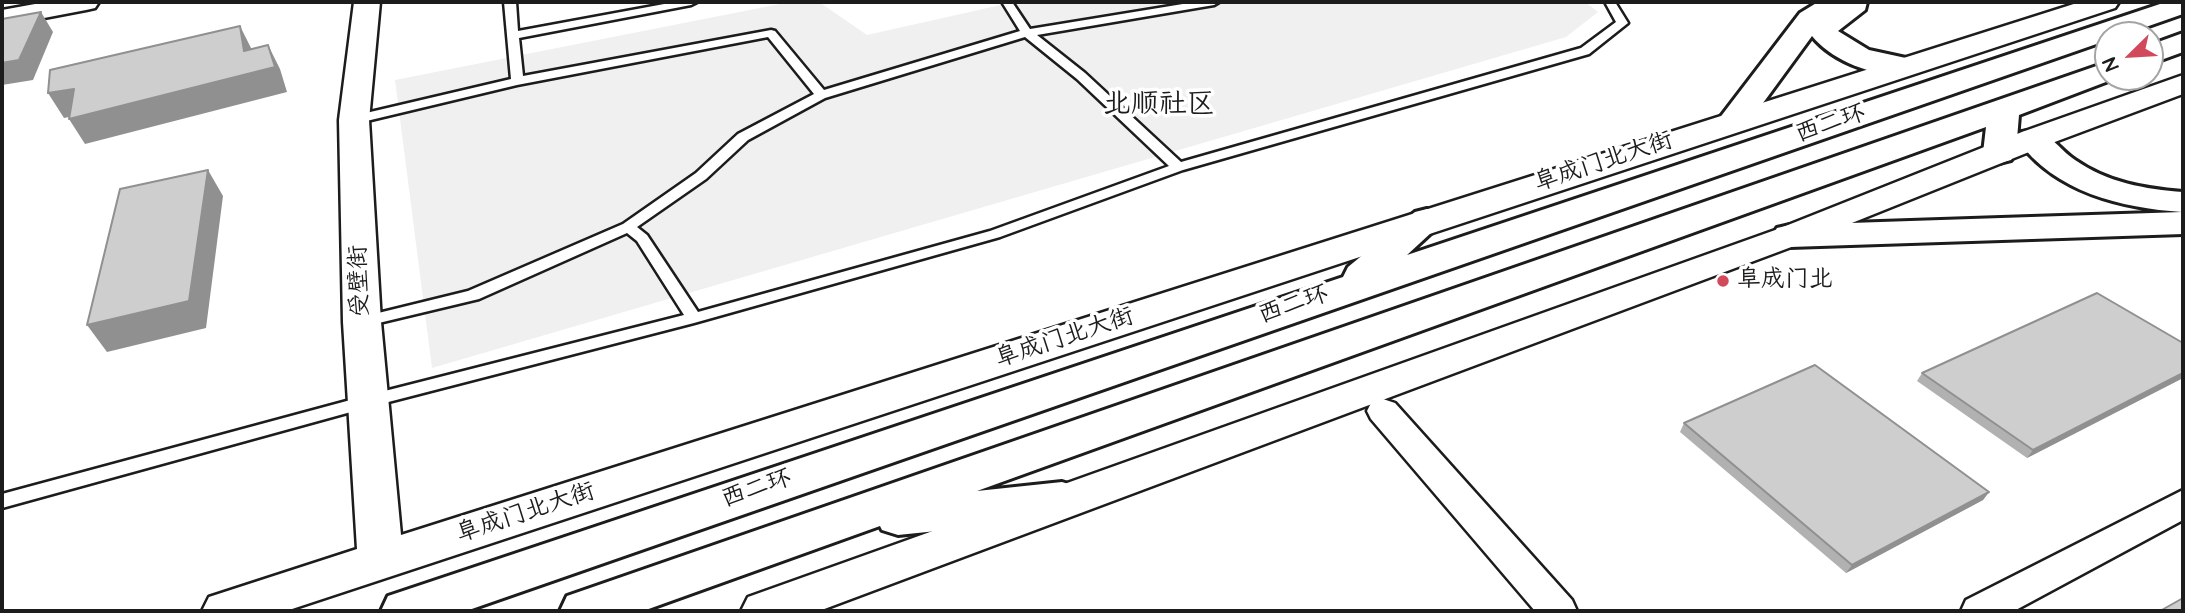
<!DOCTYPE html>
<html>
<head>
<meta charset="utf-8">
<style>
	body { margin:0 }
	#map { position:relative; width:2185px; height:613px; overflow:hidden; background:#fff; font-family:"Architects Daughter",sans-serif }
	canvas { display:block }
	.frame { position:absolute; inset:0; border:4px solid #1c1c1c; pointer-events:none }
	.north { position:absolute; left:2094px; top:21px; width:70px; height:70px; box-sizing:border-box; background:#fff; border:2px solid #a4a4a4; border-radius:50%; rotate:246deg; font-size:19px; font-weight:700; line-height:28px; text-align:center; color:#1c1c1c }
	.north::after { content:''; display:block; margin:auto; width:24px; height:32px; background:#d1495b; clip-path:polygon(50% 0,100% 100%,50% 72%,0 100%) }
</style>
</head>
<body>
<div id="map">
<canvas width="2185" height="613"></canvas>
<div class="frame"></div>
<div class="north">N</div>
</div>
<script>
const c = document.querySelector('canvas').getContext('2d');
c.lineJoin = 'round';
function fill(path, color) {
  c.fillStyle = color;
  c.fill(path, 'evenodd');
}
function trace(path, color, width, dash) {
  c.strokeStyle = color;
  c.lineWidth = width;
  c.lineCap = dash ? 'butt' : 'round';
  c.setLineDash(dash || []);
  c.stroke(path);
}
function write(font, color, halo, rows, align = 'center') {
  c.font = font + ' "Architects Daughter","LXGW WenKai TC",sans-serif';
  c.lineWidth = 7;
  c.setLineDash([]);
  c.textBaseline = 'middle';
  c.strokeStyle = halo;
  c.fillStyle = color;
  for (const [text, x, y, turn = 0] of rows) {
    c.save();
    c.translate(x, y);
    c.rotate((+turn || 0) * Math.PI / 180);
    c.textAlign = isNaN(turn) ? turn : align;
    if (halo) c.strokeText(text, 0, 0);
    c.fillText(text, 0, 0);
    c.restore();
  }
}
fill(new Path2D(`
	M790 2H819L867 35 1014 2H1585L1598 12 1566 37 432 368 395 80Z`), '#f0f0f0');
const service = new Path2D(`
	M504 2H516L518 31 675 2H697L691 5 519 38 523 76 771 30 775 31 824 90 1020 31 1002 2H1012L1030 29 1195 2H1219L1214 5 1037 35 1085 73 1181 162 1581 48 1616 22 1605 2H1615L1628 23 1589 54 1183 170 1000 237 694 323 369 407 2 508V494L369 395 684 315 637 241 627 233 479 299 362 327 354 322 362 317 468 291 623 224 696 173 738 134 814 94 768 37 517 85 354 124 349 123V117L511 79ZM1025 37 1077 79 1169 166 990 231 698 312 647 235 637 227 706 179 748 140 825 98Z`);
const minor = new Path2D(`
	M1383 399 1395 403 1572 600 1577 611H1535L1371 419 1367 411 1371 403Z
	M2183 490V520L2014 611H1961L1966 600Z`);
const tertiary = new Path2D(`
	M46 2H99L95 8 86 10 2 26V10Z
	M354 2H380L369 120 381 322 401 535 2080 2H2119L2115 8 286 611H202L209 597 357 549 343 322 339 120Z
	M2183 75V94L2044 146 1802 243 819 611H741L748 597 1778 229 2022 132Z`);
const primary = new Path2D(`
	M1818 2H1867L1865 10 1838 31 1869 50 1915 60 1919 66 1915 72C1881 81 1833 62 1812 36L1744 129 1733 132 1722 129 1717 122 1722 115 1800 13Z`);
const trunk = new Path2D(`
	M2166 2H2183V14L2123 35H2108V40L466 611H381L388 596 406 590 1343 277 1348 267 1415 212 1427 209 1439 212 1445 220 1407 255Z
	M2183 33V52L2150 64V45Z
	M2108 62V77H2119L2019 115 2017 139 2022 132C2047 126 2056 147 2075 160 2108 183 2145 189 2183 192V234L1790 247 1777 244 1772 236 1777 228 1790 225 2182 212C2121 208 2054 192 2017 139L2015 153 2011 160 1999 163 1987 160 1983 153 1986 127 977 491 1062 482 1078 487 1085 500 1078 513 1062 518 898 535 882 530 880 526 643 611H560L567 596Z`);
trace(service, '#1c1c1c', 5);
trace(minor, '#1c1c1c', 5);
trace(tertiary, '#1c1c1c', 5);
trace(primary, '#1c1c1c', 6);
trace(trunk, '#1c1c1c', 6);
fill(service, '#fff');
fill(minor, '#fff');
fill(tertiary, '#fff');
fill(primary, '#fff');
fill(trunk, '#fff');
fill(new Path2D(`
	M2183 343V378L2027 458 1917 381 1922 373Z
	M1684 423 1989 492 1983 500 1846 573 1680 432Z`), '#b1b1b1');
fill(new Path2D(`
	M41 12 53 32 33 80 2 85V63Z
	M240 26 252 50 268 45 280 69 287 92 85 144 69 119 244 51Z
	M74 89 89 113 64 118 48 93Z
	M208 170 223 196 206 328 107 352 87 325Z
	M2183 373V378L2027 458 2033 450Z
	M1989 492 1983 500 1846 573 1852 565Z`), '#909090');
const building = new Path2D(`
	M41 12 19 60 2 63V19Z
	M240 26 244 51 268 45 275 67 69 119 74 89 48 93 50 70Z
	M208 170 189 301 87 325 120 189Z
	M2097 293 2183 343V373L2033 450 1922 373Z
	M1815 365 1989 492 1852 565 1684 423Z
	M2183 598V611H2160Z`);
fill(building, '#cecece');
trace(building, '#909090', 2);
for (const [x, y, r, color] of [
	[1723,281,7,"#d1495b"]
]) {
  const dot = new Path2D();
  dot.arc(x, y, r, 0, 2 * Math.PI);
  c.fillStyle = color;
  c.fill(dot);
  trace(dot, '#fff', 2.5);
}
write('24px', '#1c1c1c', '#fff', [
	["西二环",1831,125,-19],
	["阜成门北大街",1604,163,-18],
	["受壁街",361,281,-92],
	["西二环",1294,306,-19],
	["阜成门北大街",1065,339,-18],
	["西二环",757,490,-19],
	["阜成门北大街",526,514,-18]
]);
write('24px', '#1c1c1c', '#fff', [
	["阜成门北",1737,281]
], 'left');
write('28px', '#1c1c1c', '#fff', [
	["北顺社区",1159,106]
]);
</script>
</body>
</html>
